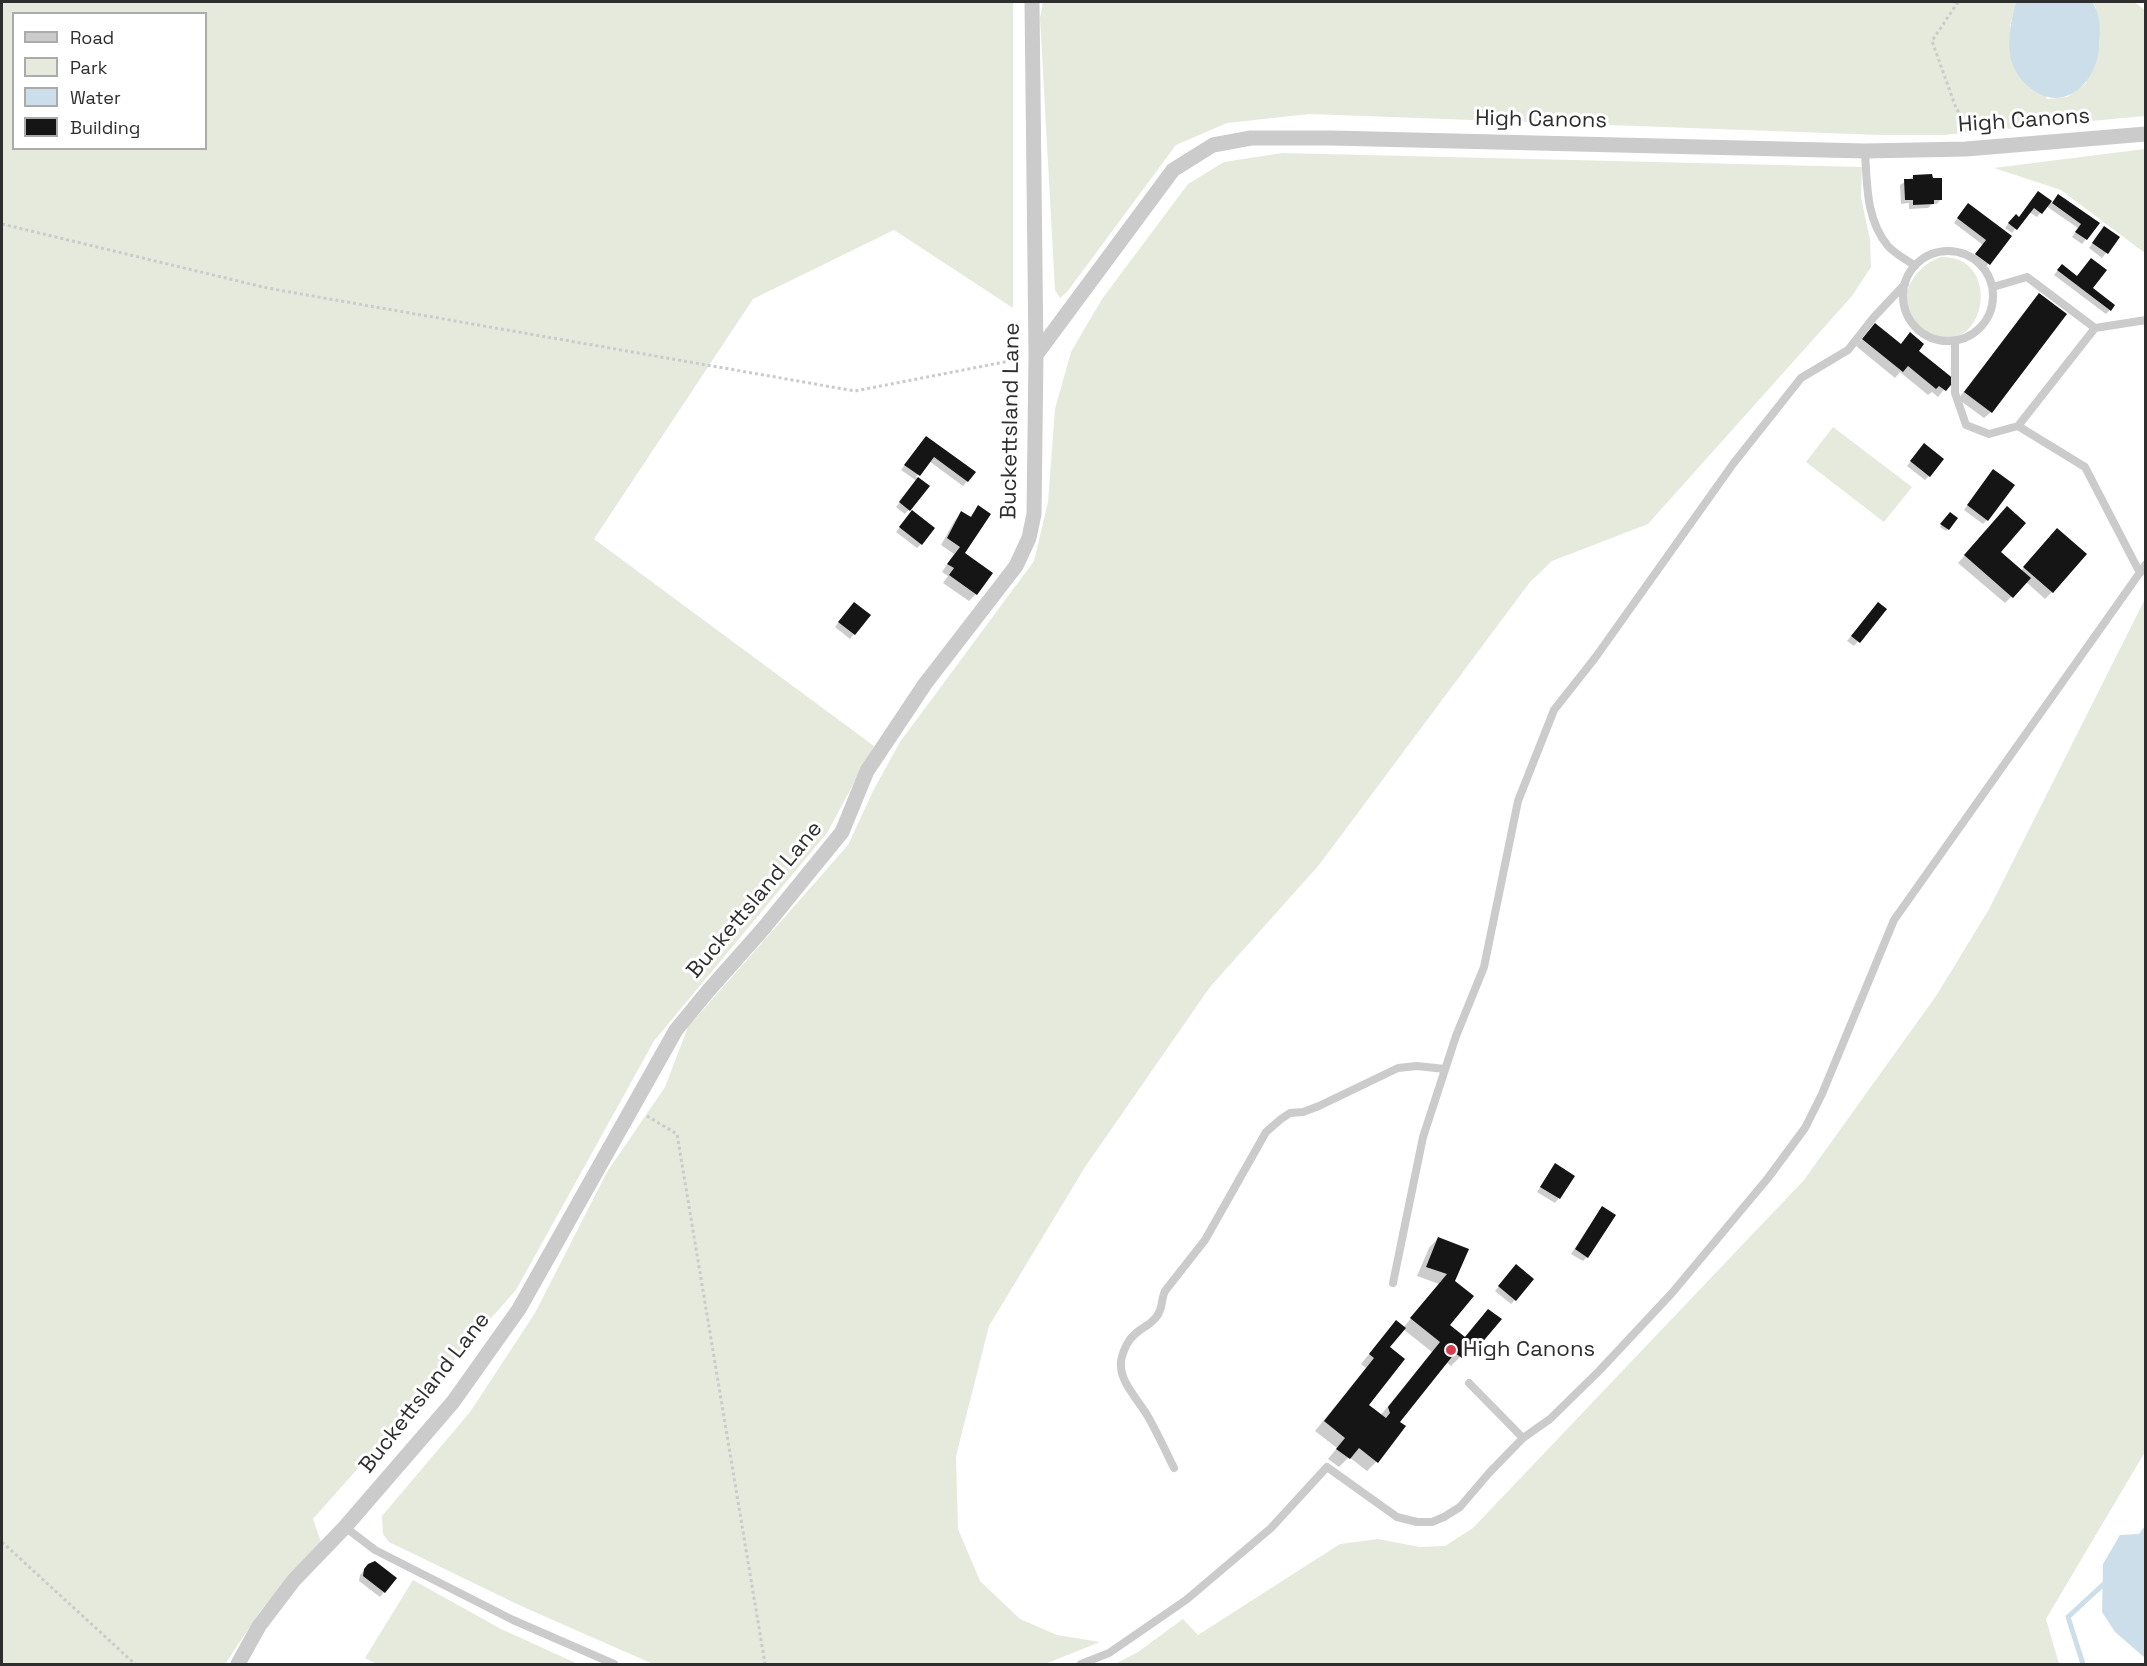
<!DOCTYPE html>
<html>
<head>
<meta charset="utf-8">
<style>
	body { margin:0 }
	#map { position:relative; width:2147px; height:1666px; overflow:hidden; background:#fff; font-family:"Space Grotesk",sans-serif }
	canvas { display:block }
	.frame { position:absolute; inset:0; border:3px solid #2e2e2e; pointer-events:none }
	.legend { position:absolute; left:12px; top:12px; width:195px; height:138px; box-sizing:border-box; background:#fff; border:2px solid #ababab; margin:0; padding:8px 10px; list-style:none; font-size:18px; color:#2e2e2e }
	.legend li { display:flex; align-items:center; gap:12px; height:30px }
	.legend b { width:30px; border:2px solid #ababab }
</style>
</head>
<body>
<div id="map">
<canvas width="2147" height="1666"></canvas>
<div class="frame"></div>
<ul class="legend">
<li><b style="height:8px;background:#cbcbcb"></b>Road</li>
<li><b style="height:16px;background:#e5eadd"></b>Park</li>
<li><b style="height:16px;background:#cbdee9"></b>Water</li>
<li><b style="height:16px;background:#151515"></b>Building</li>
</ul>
</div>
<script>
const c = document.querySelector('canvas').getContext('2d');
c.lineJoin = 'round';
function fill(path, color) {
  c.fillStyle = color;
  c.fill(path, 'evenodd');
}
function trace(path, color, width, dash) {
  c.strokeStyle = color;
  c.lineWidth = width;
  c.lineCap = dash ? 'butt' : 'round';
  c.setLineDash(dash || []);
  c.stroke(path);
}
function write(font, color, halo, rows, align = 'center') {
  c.font = font + ' "Space Grotesk",sans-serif';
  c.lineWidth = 6;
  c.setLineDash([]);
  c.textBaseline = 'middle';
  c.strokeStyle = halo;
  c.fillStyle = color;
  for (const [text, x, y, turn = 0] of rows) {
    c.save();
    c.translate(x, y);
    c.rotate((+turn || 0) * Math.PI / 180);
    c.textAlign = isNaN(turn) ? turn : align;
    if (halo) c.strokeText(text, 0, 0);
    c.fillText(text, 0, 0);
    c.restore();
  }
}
fill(new Path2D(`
	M2 2H1013V308L894 230 753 299 594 539 874 746 827 833 654 1041 516 1290 313 1519 321 1542 261 1610 225 1664H2ZM14 14H206V148H14Z
	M1043 2H2016L2010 26 2047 99 2067 97 2086 83 2096 7 2092 2H2134L2145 10V116L1943 135H1881L1309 114 1227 123 1176 145 1067 292 1060 298 1055 290 1040 18Z
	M2145 149V253L2061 190 1994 168Z
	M1282 153 1862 167 1861 197 1870 240 1871 267 1852 296 1648 524 1552 561 1530 582 1319 865 1210 987 1085 1167 989 1326 956 1456 958 1529 980 1581 1020 1619 1057 1635 1100 1642 1045 1664H653L521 1606 389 1542 383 1534 382 1516 470 1412 535 1313 607 1172 665 1087 688 1027 848 845 874 789 900 742 1034 561 1048 502 1055 409 1071 352 1102 299 1188 184 1224 162Z
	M1941 257C2006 255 1985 367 1924 331 1889 310 1910 267 1941 257Z
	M1833 427 1912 487 1884 522 1806 462Z
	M2145 599V1452L2046 1619 2059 1664H1115L1138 1652 1183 1619 1198 1635 1340 1544 1378 1539 1420 1547 1445 1546 1473 1528 1804 1180 1936 996 1988 911Z
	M413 1580 501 1629 578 1664H377L365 1658Z`), '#e5eadd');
fill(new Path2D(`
	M2016 2H2092C2100 13 2101 28 2099 41 2099 47 2099 54 2097 59 2090 87 2063 109 2036 92 2025 85 2015 74 2011 60 2007 41 2011 20 2016 2Z
	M2145 1526V1658L2115 1632 2102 1612 2103 1564 2120 1535 2139 1534Z`), '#cbdee9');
fill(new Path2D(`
	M1914 176 1941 199 1937 204H1932L1928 208 1909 209V203L1901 204 1900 185Z
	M2039 193 2052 203 2058 196 2098 224 2082 244 2072 237 2078 228 2046 206 2037 217 2029 212 2012 233 2005 228 2011 220 2019 218Z
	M1964 209 2010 236 1985 268 1972 259 1983 245 1954 223Z
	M2100 232 2118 238 2102 258 2089 248Z
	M2058 270 2091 288 2110 310 2106 314 2054 275Z
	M2039 295 1991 412 1984 418 1958 399Z
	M1868 332 1900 345 1903 341 1952 380 1938 397 1932 392 1928 395 1900 372 1895 378 1856 346Z
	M926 437 967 481 963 486 929 461 916 477 928 487 905 514 896 507 917 481 901 470Z
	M1920 449 1929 476 1925 480 1907 466Z
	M1989 476 1987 520 1983 524 1964 510Z
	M979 507 963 553 976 594 969 601 943 583 948 576 942 572 954 554 941 545 955 520 962 513 969 518Z
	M1950 514 1956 519 1946 531 1940 527Z
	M2000 515 1999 552 2021 571 2050 537 2052 592 2045 599 2026 582 2005 603 1958 563Z
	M908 517 921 544 917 548 896 532Z
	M850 608 869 615 850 639 835 627Z
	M1874 608 1885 609 1854 646 1847 641Z
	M1555 1165 1559 1198 1555 1203 1537 1192Z
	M1598 1213 1587 1257 1583 1261 1571 1254Z
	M1438 1238 1453 1281 1448 1325 1464 1338 1479 1320V1344L1469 1353 1466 1351 1451 1366 1446 1362 1398 1422 1376 1462 1367 1471 1349 1457 1339 1467 1328 1459 1337 1448 1315 1431 1366 1368 1361 1364 1387 1332 1403 1328 1439 1284 1417 1276 1429 1248ZM1403 1329 1432 1352 1380 1416 1366 1405 1388 1347Z
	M1512 1270 1515 1300 1511 1304 1495 1291Z
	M368 1566 395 1579 380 1597 359 1581 360 1575Z`), '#0003');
trace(new Path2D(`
	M2083 1664 2068 1617 2107 1581`), '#cbdee9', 5);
fill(new Path2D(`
	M1932 174 1933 178H1942V200H1934V204L1913 205V200H1905L1904 179H1913V175Z
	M2038 191 2052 201 2042 214 2034 208 2017 230 2008 223 2016 214 2019 217Z
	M2058 194 2100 223 2087 240 2075 232 2081 224 2052 203Z
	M1968 203 2012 236 1990 265 1975 254 1986 240 1957 218Z
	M2104 226 2120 237 2108 254 2092 243Z
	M2091 258 2107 270 2093 288 2115 305 2111 311 2057 270 2062 264 2077 276Z
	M2039 293 2067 314 1992 413 1964 392Z
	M1875 323 1901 344 1910 332 1924 344 1919 351 1955 380 1946 391 1939 386 1936 389 1908 366 1903 372 1862 339Z
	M926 436 976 472 968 482 934 457 920 476 904 465Z
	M1924 443 1944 459 1930 477 1910 461Z
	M1993 469 2015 485 1988 521 1967 505Z
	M918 477 930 486 910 511 899 502Z
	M978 505 991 514 965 553 993 573 977 595 949 575 954 568 947 564 960 547 947 538 961 511 971 517Z
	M2007 506 2026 523 2001 552 2031 578 2013 598 1964 555Z
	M912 510 935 528 922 545 899 527Z
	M1950 512 1958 518 1949 530 1940 524Z
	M2057 528 2087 554 2053 593 2023 567Z
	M854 602 871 615 855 635 838 622Z
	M1878 602 1887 609 1860 643 1851 636Z
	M1555 1163 1575 1176 1560 1199 1540 1187Z
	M1602 1206 1616 1215 1588 1258 1575 1249Z
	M1438 1237 1469 1249 1455 1281 1474 1296 1450 1325 1465 1337 1488 1309 1502 1319 1480 1345 1475 1342 1462 1358 1455 1353 1400 1422 1406 1426 1378 1463 1359 1448 1350 1459 1336 1449 1345 1438 1324 1421 1374 1358 1369 1354 1396 1320 1406 1328 1390 1347 1405 1359 1369 1405 1386 1418 1390 1413 1388 1407 1440 1342 1410 1318 1447 1274 1426 1267Z
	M1516 1264 1534 1279 1516 1301 1498 1286Z
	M375 1561 397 1578 385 1593 363 1576 364 1569 368 1564Z`), '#151515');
trace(new Path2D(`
	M1958 2 1932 41 1956 108 1972 133
	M2 224 267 288 855 391 1020 359
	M647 1116 677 1134 765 1664
	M2 1542 135 1664`), '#cbcbcb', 3, [3, 3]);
trace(new Path2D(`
	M1865 151C1867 184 1866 220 1888 246 1895 254 1907 260 1915 266
	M1903 296a45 45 0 1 1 90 0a45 45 0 1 1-90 0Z
	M1993 287 2027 277 2095 328
	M1955 340V393L1966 425 1989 434 2018 426
	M2140 573 2085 467 2018 426 2095 328 2146 320
	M1393 1283 1423 1137 1456 1036 1484 967 1518 801 1554 710 1595 658 1733 464 1801 378 1848 350 1874 317 1905 284
	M1469 1383 1523 1438
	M1174 1468C1165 1450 1157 1432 1147 1415 1139 1401 1121 1383 1121 1366 1120 1359 1124 1350 1127 1344 1136 1328 1149 1328 1157 1316 1163 1308 1161 1299 1165 1291L1205 1240 1266 1132 1281 1119 1290 1113 1303 1112 1319 1106 1398 1068 1417 1066 1445 1069
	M345 1527 375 1550 513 1620 614 1664
	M1081 1664 1109 1653 1186 1600 1271 1528 1327 1467 1397 1517 1417 1522H1432L1444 1517 1460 1507 1489 1473 1523 1438 1550 1419 1599 1371 1672 1293 1768 1178 1805 1128 1822 1094 1894 920 2146 564`), '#cbcbcb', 8);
trace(new Path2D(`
	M1036 355 1173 170 1213 145 1251 138H1331L1865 151 1966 149 2146 134
	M238 1664 259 1626 294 1580 345 1527 453 1402 519 1309 676 1030 708 991 763 929 842 832 867 771 925 684 1016 566 1029 538 1034 514 1036 355 1032 2`), '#cbcbcb', 15);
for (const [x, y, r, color] of [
	[1451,1350,6,"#d63f4f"]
]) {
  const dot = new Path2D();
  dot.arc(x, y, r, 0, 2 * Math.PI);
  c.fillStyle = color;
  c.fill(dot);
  trace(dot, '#fff', 2);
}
write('22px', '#2e2e2e', '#fff', [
	["High Canons",1541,120,1],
	["High Canons",2024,121,-4],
	["Buckettsland Lane",1011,421,-89],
	["Buckettsland Lane",755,900,-50],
	["Buckettsland Lane",425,1393,-52]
]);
write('22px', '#2e2e2e', '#fff', [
	["High Canons",1463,1350]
], 'left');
</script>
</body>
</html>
